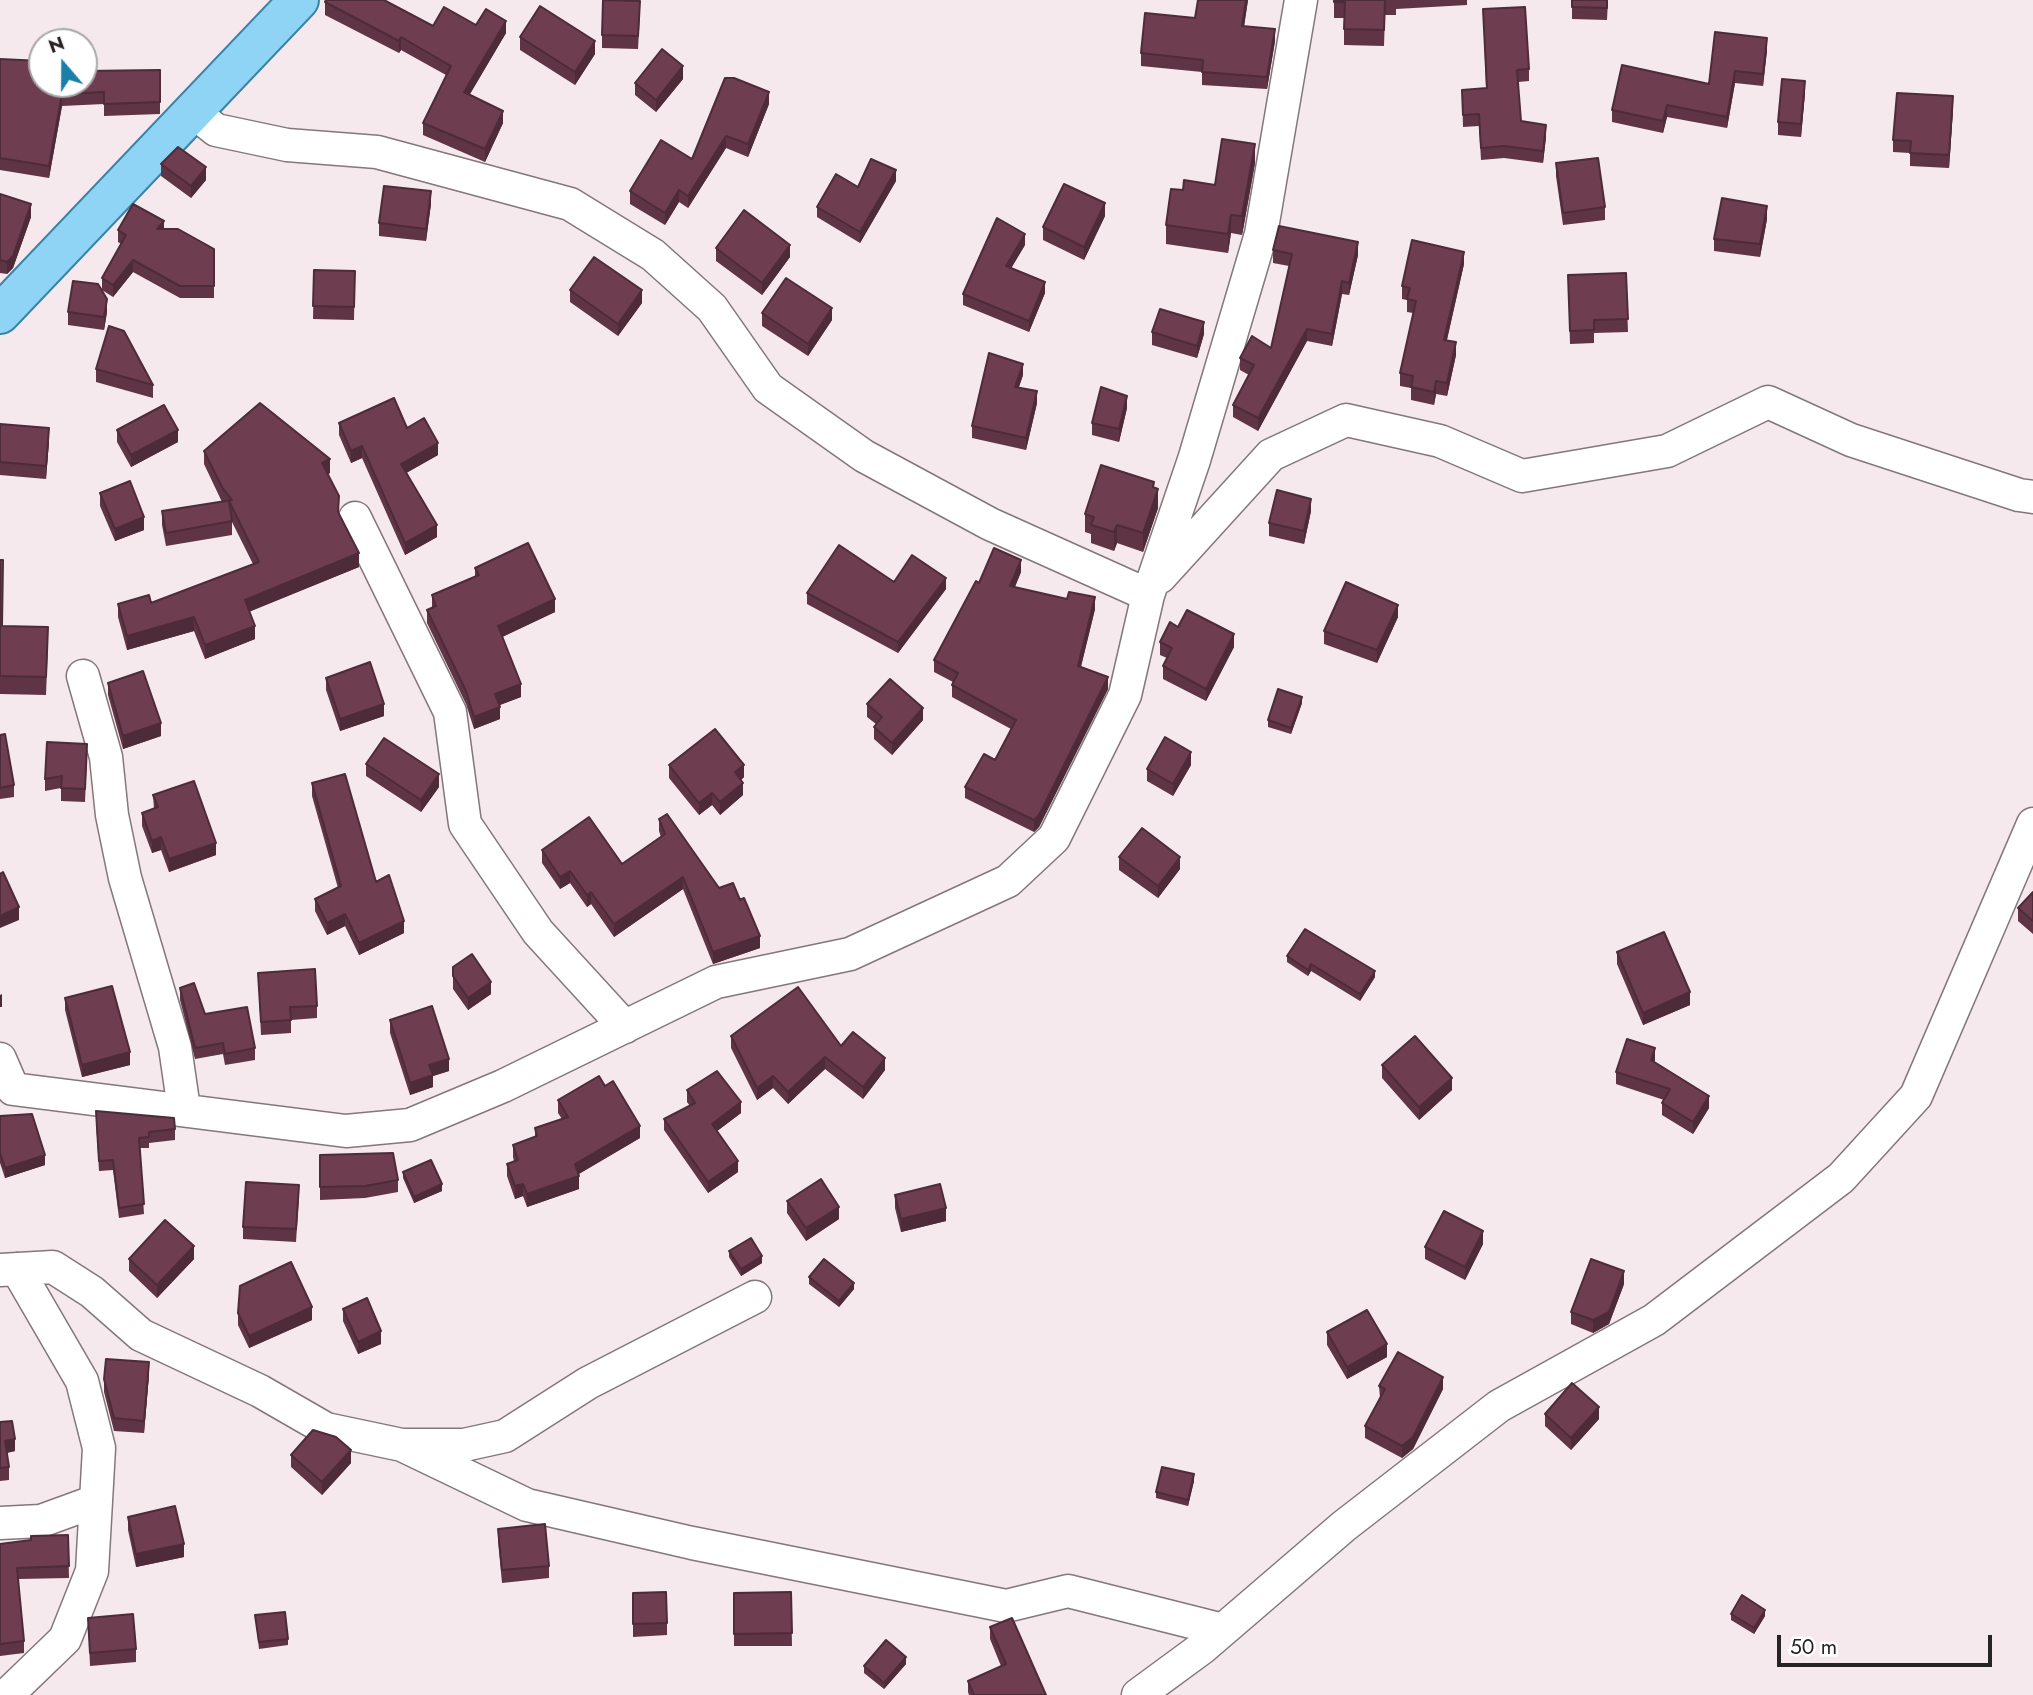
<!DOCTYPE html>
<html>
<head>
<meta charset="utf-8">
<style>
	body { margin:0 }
	#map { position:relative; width:2033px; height:1695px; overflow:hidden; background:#f6e9ed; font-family:Jost,sans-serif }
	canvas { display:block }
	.north { position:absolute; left:28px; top:28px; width:70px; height:70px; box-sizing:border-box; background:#fff; border:2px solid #a9a7a7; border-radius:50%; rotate:340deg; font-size:19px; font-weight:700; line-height:28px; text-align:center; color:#272324 }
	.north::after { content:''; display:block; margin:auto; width:24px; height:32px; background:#1b7faa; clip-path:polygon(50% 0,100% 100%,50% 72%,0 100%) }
	.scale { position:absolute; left:1777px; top:1635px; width:215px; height:32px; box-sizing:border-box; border:4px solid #272324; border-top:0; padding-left:9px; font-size:21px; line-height:24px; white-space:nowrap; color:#272324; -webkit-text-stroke:5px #fff; paint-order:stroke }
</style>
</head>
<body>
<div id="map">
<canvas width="2033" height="1695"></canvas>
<div class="north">N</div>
<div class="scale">50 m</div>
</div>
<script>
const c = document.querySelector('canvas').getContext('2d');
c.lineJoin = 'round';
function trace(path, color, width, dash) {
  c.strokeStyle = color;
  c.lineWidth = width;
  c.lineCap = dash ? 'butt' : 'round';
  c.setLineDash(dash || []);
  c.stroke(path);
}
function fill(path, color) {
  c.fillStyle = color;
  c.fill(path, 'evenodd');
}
const minor = new Path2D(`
	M191 110 216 130 287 145 377 152 570 204 653 255 712 308 768 388 864 456 990 524 1148 595
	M355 518 450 712 465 824 538 932 625 1027
	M1160 577 1271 455 1346 420 1440 441 1522 476 1667 451 1768 402 1851 440 2019 495 2033 497
	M83 676 106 757 112 815 125 878 175 1047 184 1109
	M0 1059 13 1089 346 1131 410 1125 503 1086 716 982 850 954 1008 881 1054 838 1125 695 1148 595 1194 460 1261 234 1301 0
	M0 1270 53 1267 92 1292 141 1335 260 1391 326 1429 402 1445H464L505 1436 588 1383 755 1297
	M402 1445 527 1505 692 1543 1006 1606 1068 1591 1223 1630
	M0 1523 41 1521 96 1501 99 1448 82 1381 17 1269
	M7 1695 65 1639 92 1571 96 1501
	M1138 1695 1202 1648 1344 1526 1499 1406 1654 1320 1841 1178 1916 1096 2033 824`);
const major = new Path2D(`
	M0 314 299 0`);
trace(minor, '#83777b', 35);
trace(major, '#3a83a7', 42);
trace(minor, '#fff', 32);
trace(major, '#8fd4f4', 38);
fill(new Path2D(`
	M1198 0H1248L1244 27 1275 41 1267 89 1202 85V72L1141 66V53L1195 18Z
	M1334 0H1467V5L1396 9V15H1385L1384 46 1344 45V18H1334Z
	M1572 0H1608L1607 20 1572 19Z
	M325 2 433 26 476 25 506 33 470 94 503 123 485 162 423 135V123L446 75 401 50 399 53 325 15Z
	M1483 9 1529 69V81L1518 82 1521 121 1546 137 1543 163 1504 158 1481 160 1479 126 1463 127 1462 90 1486 88Z
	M640 14 638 49 602 48V35Z
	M520 37 595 54 575 85 520 50Z
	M1767 50 1763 86 1735 83 1727 128 1667 117 1663 133 1612 122V110L1709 84Z
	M0 59 42 84 160 70V114L104 116V104L62 106 49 178 0 170Z
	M683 79 656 112 635 95V83Z
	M1805 93 1801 137 1778 135V122Z
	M769 104 748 157 726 148 688 208 679 202 665 225 630 204V191L692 159Z
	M1953 109 1949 168 1910 166V153L1893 152V140Z
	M1255 163 1243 230 1242 235 1231 233 1228 253 1166 244V225L1183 190 1215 185Z
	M1556 163 1605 207V220L1563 225 1556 176Z
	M161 164 206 180 191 198 161 176Z
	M896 181 860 243 817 217V207L858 187Z
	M0 194 31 217 13 268 7 274 0 273Z
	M431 204 426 241 379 236V223Z
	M1105 216 1084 260 1043 240V227Z
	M1767 219 1760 257 1714 251V239Z
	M164 229 214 249V298H180L133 272 113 297 102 290V278L121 244 118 242V230Z
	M1025 245 1011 268 1045 293 1029 332 963 305V294Z
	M716 248 790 257 762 295 716 261Z
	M1273 250 1358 255 1349 295 1342 294 1332 346 1307 341 1258 431 1233 417V405L1249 375 1240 370V358L1271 348 1289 266 1273 263Z
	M1464 264 1447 340 1456 355 1447 396 1436 394 1434 405 1411 400V388L1400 386V373L1413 313 1407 312V300L1402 299V286Z
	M314 270 355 271 354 320 313 319Z
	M1626 273 1628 332 1594 333V343L1570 344 1568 275Z
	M570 290 642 303 618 336 570 302Z
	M68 312H107L104 330 68 325Z
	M762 313 832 320 808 356 762 326Z
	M1152 332 1204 334 1197 358 1152 345Z
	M96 369 153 385V398L96 382Z
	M1023 375 1019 387 1037 403 1026 450 972 438V426Z
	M1127 408 1119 442 1092 435V423Z
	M339 423 407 428 438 455 406 473 437 537 405 555 362 458 351 463 339 435Z
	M0 424 49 441 46 479 0 475Z
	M117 430 178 442 131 467 117 442Z
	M204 451 330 473 328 474 339 513 359 567 249 612 255 639 205 659 194 631 127 650 118 617V604L151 603 253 564 232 522V535L166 546 162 525V511L222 502 204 464Z
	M1154 488 1158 508 1143 552 1117 543 1114 551 1091 543V534L1085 532V514Z
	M100 493 144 530 115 541 100 506Z
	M1311 511 1304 544 1269 536V523Z
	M0 560 2 626 48 644 46 695 0 694Z
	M475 568 555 612 502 637 521 697 499 705 500 719 474 729 466 704 427 623V610L432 608V595L475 576Z
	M1021 572 1015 587 1095 609 1081 667 1108 689 1039 827 1034 832 965 798V787L995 760 1011 729 952 697V685L953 682 934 672V660L979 583Z
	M946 589 898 653 807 604V593Z
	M1398 617 1377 663 1324 644V631Z
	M1178 627 1234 647 1206 701 1163 679V666L1167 658 1160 655V642Z
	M326 678 384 716 340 731 326 690Z
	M108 683 161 736 123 749 108 695Z
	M1302 703 1291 734 1268 727V720Z
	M867 704 923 720 892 755 874 739V727L876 724 867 717Z
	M0 735 14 785V797L0 799Z
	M87 757 85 802 61 801V788L45 791V779Z
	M366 764 439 787 421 812 366 776Z
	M669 765 744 777 741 780 743 795 720 815 712 805 699 815 669 778Z
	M1191 765 1173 796 1147 781V769Z
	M312 783 376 882 404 933 359 955 345 926 327 935 315 911V899L338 888 312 796Z
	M153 795 216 855 169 872 161 850 152 853 142 826V813L154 809Z
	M659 819 760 948 713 964 683 889 614 937 591 904 587 907 570 883 560 889 542 863V850L622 864 661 837 659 831Z
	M1119 857 1180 869 1158 898 1119 870Z
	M2033 892V934L2018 921V908Z
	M1617 952 1690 1005 1643 1025 1617 964Z
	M1287 956 1375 977 1360 1001 1311 971 1308 976 1287 962Z
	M258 973 317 1006V1018L291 1020V1033L261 1035Z
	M453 976 491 994 468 1010 453 989Z
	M180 988 205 1014 255 1048V1060L225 1065 223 1054 195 1059 180 1000Z
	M65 998 130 1065 82 1077 65 1010Z
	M390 1020 449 1071 433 1076V1087L410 1095 390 1033Z
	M731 1036 841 1046 885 1070 863 1099 825 1069 788 1104 773 1088 757 1100 731 1048Z
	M1655 1060 1654 1062 1709 1108 1693 1134 1662 1115V1103L1664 1100 1616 1084V1072Z
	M1382 1065 1452 1090 1419 1120 1382 1078Z
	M605 1086 640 1138 579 1174V1189L527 1207 523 1196 515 1199 507 1176V1164L514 1161 513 1157V1145L535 1137V1128L562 1119 558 1113V1100Z
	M687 1090 741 1113 717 1131 738 1172 708 1193 664 1130V1119L690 1106 687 1102Z
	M0 1116 45 1165 5 1178 0 1163Z
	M96 1121 175 1129V1140L149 1143V1148H140L144 1214 119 1218 113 1170 99 1171Z
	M320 1155 398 1180V1192L365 1198 320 1200Z
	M403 1172 442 1191 414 1203 403 1178Z
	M895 1195 946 1221 901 1232 895 1208Z
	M299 1197 296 1242 243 1239V1227Z
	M787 1201 839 1219 806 1241 787 1213Z
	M1483 1244 1465 1280 1425 1259V1247Z
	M729 1251 762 1263 741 1276 729 1257Z
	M129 1259H194L157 1298 129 1271Z
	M809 1277 854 1289 839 1307 809 1284Z
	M1624 1284 1609 1324 1593 1333 1571 1324V1312Z
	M343 1309 381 1344 358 1354 343 1321Z
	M238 1313 312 1320 249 1348 238 1325Z
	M1327 1332 1387 1357 1347 1379 1327 1345Z
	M149 1375 144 1433 114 1431 104 1392V1379Z
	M1379 1386 1443 1389 1413 1449 1402 1458 1365 1438V1426L1380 1398Z
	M1545 1414 1599 1419 1571 1450 1545 1426Z
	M0 1422 15 1451 7 1453 9 1467V1480L0 1481Z
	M291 1455 351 1463 322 1495 291 1467Z
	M1194 1481 1188 1506 1156 1498V1492Z
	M128 1517 184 1557 136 1567 128 1530Z
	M498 1529 549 1566V1578L502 1583 498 1541Z
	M68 1535 69 1578 18 1579 24 1641V1653L0 1656V1544Z
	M791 1592 792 1646H734V1593Z
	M633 1593 667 1623V1635L633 1637Z
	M1731 1614 1765 1616 1754 1634 1731 1620Z
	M255 1615 288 1639V1645L259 1649Z
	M88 1618 136 1649V1662L90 1666Z
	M990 1627 1046 1695H969L968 1692V1681L1001 1666 990 1639Z
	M906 1664 884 1689 864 1673V1666Z`), '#5f3445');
fill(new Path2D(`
	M1246 0H1248L1242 39V26Z
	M506 21V33L464 104V92Z
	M1275 29V41L1267 89V77Z
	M401 37V50L399 53V41Z
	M1767 38V50L1763 86V74Z
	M595 41V54L575 85V72Z
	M683 66V79L656 112V100Z
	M1735 71V83L1727 128V117Z
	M1805 81V93L1801 137V124Z
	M769 92V104L748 157V144Z
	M62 94V106L49 178V166Z
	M1953 96V109L1949 168V155Z
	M1667 105V117L1663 133V121Z
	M503 111V123L485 162V149Z
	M1546 125V137L1543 163V151Z
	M726 136V148L688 208V196Z
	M1255 144V163L1242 235V216Z
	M206 167V180L191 198V186Z
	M896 170V181L860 243V232Z
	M679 190V202L665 225V213Z
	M431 191V204L426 241V229Z
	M1105 203V216L1084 260V247Z
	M31 204V217L13 268 7 274V262Z
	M1767 206V219L1760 257V244Z
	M1231 215V233L1228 253V234Z
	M164 221V233L157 229Z
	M1025 234V245L1006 277V266Z
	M1358 242V255L1349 295V283Z
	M790 245V257L762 295V283Z
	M1464 252V264L1444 352V340Z
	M133 260V272L113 297V285Z
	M1342 281V294L1332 346V334Z
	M1045 282V293L1029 332V321Z
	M642 290V303L618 336V324Z
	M107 299V312L104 330V317Z
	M832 308V320L808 356V344Z
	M1204 322V334L1197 358V346Z
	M1307 329V341L1258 431V418Z
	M1456 342V355L1447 396V383Z
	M1023 364V375L1015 398V387Z
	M1436 381V394L1434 405V392Z
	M1037 391V403L1026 450V438Z
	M1127 396V408L1119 442V429Z
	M49 428V441L46 479V466Z
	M178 430V442L131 467V455Z
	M438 443V455L401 476V464Z
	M362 446V458L351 463V451Z
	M330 459V473L322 477V463Z
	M1154 482V501L1158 489V508L1143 552V533Z
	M1311 499V511L1304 544V531Z
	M144 517V530L115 541V529Z
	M437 525V537L405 555V543Z
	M1117 525V543L1114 551V532Z
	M359 553V567L245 613V600Z
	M1021 560V572L1010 598V586Z
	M946 578V589L898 653V642Z
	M1095 597V609L1078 678V666Z
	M555 599V612L498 639V626Z
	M1398 605V617L1377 663V650Z
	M194 617V631L127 650V636Z
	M255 626V639L205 659V645Z
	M1234 634V647L1206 701V689Z
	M1108 677V689L1039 827 1034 832V820Z
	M521 684V697L495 707V694Z
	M1302 697V703L1291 734V728Z
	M384 704V716L340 731V719Z
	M500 707V719L474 729V717Z
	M923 708V720L892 755V743Z
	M161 723V736L123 749V736Z
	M1191 752V765L1173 796V784Z
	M744 765V777L735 785V772Z
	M439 774V787L421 812V800Z
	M743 783V795L720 815V802Z
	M712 793V805L699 815V803Z
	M161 837V850L152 853V841Z
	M216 843V855L169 872V859Z
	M1180 857V869L1158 898V886Z
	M570 871V883L560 889V877Z
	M683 877V889L614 937V924Z
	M591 892V904L587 907V895Z
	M19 907V920L0 928V916Z
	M345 914V926L327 935V923Z
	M404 921V933L359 955V943Z
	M760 936V948L713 964V952Z
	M1311 964V971L1308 976V970Z
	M1375 971V977L1360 1001V994Z
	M491 982V994L468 1010V998Z
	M1690 992V1005L1643 1025V1013Z
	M2 994V1007H0V995Z
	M1655 1048V1060L1651 1073V1060Z
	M130 1052V1065L82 1077V1065Z
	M825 1057V1069L788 1104V1092Z
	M885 1058V1070L863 1099V1087Z
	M449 1059V1071L433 1076V1087L410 1095V1083L429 1065Z
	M773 1076V1088L757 1100V1088Z
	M1452 1078V1090L1419 1120V1107Z
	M1709 1096V1108L1693 1134V1122Z
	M741 1102V1113L712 1135V1124Z
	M640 1126V1138L575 1176V1164Z
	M45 1155V1165L5 1178V1168Z
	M738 1161V1172L708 1193V1182Z
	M579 1176V1189L527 1207V1194Z
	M442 1184V1191L414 1203V1197Z
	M523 1184V1196L515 1199V1186Z
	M839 1207V1219L806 1241V1228Z
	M946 1208V1221L901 1232V1219Z
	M1483 1231V1244L1465 1280V1267Z
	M194 1246V1259L157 1298V1285Z
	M762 1256V1263L741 1276V1269Z
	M1624 1271V1284L1609 1324 1593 1333V1320Z
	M854 1283V1289L839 1307V1301Z
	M312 1307V1320L249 1348V1336Z
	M381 1331V1344L358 1354V1342Z
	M1387 1344V1357L1347 1379V1367Z
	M149 1362V1375L144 1433V1421Z
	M1443 1377V1389L1413 1449 1402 1458V1446Z
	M1599 1407V1419L1571 1450V1438Z
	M15 1439V1451L5 1453V1441Z
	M351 1450V1463L322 1495V1482Z
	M1194 1474V1481L1188 1506V1500Z
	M184 1544V1557L136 1567V1554Z
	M1765 1610V1616L1754 1634V1628Z
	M906 1657V1664L884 1689V1683Z`), '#4e2b38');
const building = new Path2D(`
	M326 0H384L433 26 444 7 476 25 486 9 506 21 464 92 503 111 485 149 423 123 451 66 401 37 399 41 325 2Z
	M603 0 640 1 638 36 602 35Z
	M1198 0H1246L1242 26 1275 29 1267 77 1202 72 1203 60 1141 53 1145 13 1195 18Z
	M1334 0H1385L1384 30 1344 29 1345 2H1334Z
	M1572 0H1607V8L1572 7Z
	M540 6 595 41 575 72 520 37Z
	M1525 7 1529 69 1517 70 1521 121 1546 125 1543 151 1504 146 1481 148 1479 114 1463 115 1462 90 1487 88 1483 9Z
	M1715 32 1767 38 1763 74 1735 71 1727 117 1667 105 1663 121 1612 110 1622 65 1709 84Z
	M662 49 683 66 656 100 635 83Z
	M0 59 42 61V84H84V71L160 70V102L104 104V92L62 94 49 166 0 158Z
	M725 78H734L769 92 748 144 726 136 688 196 679 190 665 213 630 191 661 140 692 159Z
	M1782 79 1805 81 1801 124 1778 122Z
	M1897 93 1953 96 1949 155 1910 153 1911 141 1893 140Z
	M1222 139 1255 144 1242 216 1231 215 1228 234 1166 225 1171 189 1183 190 1184 180 1215 185Z
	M178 147 206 167 191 186 161 164Z
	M1598 158 1605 207 1563 213 1556 163Z
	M871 159 896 170 860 232 817 207 836 174 858 187Z
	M1064 184 1105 203 1084 247 1043 227Z
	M384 186 431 191 426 229 379 223Z
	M0 194 31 204 13 256 7 262 0 260Z
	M1722 198 1767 206 1760 244 1714 239Z
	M133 204 164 221 157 229H178L214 249V286H180L133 260 113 285 102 278 126 235 118 230Z
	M744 210 790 245 762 283 716 248Z
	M997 218 1025 234 1006 266 1045 282 1029 321 963 294Z
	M1279 226 1358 242 1349 283 1342 281 1332 334 1307 329 1258 418 1233 405 1254 365 1240 358 1252 336 1271 348 1292 254 1273 250Z
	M1412 240 1464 252 1444 340 1456 342 1447 383 1436 381 1434 392 1411 387 1413 376 1400 373 1416 301 1407 299 1410 288 1402 286Z
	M594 257 642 290 618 324 570 290Z
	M314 270 355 271 354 307 313 306Z
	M1626 273 1628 319 1594 320V330L1570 331 1568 275Z
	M786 278 832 308 808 344 762 313Z
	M73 281 98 284 107 299 104 317 68 312Z
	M1160 309 1204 322 1197 346 1152 332Z
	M109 326 124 331 153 385 96 369Z
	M989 353 1023 364 1015 387 1037 391 1026 438 972 426Z
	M1101 387 1127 396 1119 429 1092 423Z
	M394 398 407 428 424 418 438 443 401 464 437 525 405 543 362 446 351 451 339 423Z
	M260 403 330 459 322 463 339 496 338 512 359 553 245 600 255 626 205 645 194 617 127 636 118 604 149 595 151 603 259 562 229 501 232 521 166 533 162 511 232 500 223 489 204 451Z
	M164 405 178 430 131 455 117 430Z
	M0 424 49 428 46 466 0 462Z
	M1101 465 1154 482 1153 487 1158 489 1143 533 1117 525 1114 532 1091 525 1094 517 1085 514Z
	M130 481 144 517 115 529 100 493Z
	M1277 490 1311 499 1304 531 1269 523Z
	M528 543 555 599 498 626 521 684 495 694 500 707 474 717 466 691 427 610 436 606 432 595 479 575 475 568Z
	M839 545 894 582 912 555 946 578 898 642 807 593Z
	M994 548 1021 560 1010 586 1067 599 1069 592 1095 597 1078 666 1108 677 1039 815 1034 820 965 787 984 754 995 760 1016 720 952 685 958 673 934 660 976 581 979 583Z
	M0 560H3L2 626 48 627 46 677 0 676Z
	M1346 582 1398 605 1377 650 1324 631Z
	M1187 610 1234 634 1206 689 1163 666 1172 648 1160 642 1170 622 1178 627Z
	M370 662 384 704 340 719 326 678Z
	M143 671 161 723 123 736 108 683Z
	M890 679 923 708 892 743 874 727 882 717 867 704Z
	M1278 689 1302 697 1291 728 1268 720Z
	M715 729 744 765 735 772 743 783 720 802 712 793 699 803 669 765Z
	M5 734 14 785 0 788V735Z
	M1165 737 1191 752 1173 784 1147 769Z
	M384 738 439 774 421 800 366 764Z
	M47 742 87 744 85 789 61 788 62 776 45 779Z
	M345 774 376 882 389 875 404 921 359 943 345 914 327 923 315 899 341 886 312 783Z
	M194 781 216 843 169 859 161 837 152 841 142 813 158 807 153 795Z
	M667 814 719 888 733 883 740 900 744 898 760 936 713 952 683 877 614 924 591 892 587 895 570 871 560 877 542 850 589 817 622 864 665 834 659 819Z
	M1142 828 1180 857 1158 886 1119 857Z
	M3 872 19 907 0 916V874Z
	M2033 892V921L2018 908Z
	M1305 929 1375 971 1360 994 1311 964 1308 970 1287 956Z
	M1664 932 1690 992 1643 1013 1617 952Z
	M472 954 491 982 468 998 453 976V967Z
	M315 969 317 1006 290 1007 291 1020 261 1022 258 973Z
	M194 983 205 1014 247 1007 255 1048 225 1054 223 1043 195 1048 180 988Z
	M112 986 130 1052 82 1065 65 998Z
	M798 987 841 1046 853 1032 885 1058 863 1087 825 1057 788 1092 773 1076 757 1088 731 1036Z
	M432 1006 449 1059 429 1065 433 1075 410 1083 390 1020Z
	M1415 1036 1452 1078 1419 1107 1382 1065Z
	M1627 1039 1655 1048 1651 1060 1709 1096 1693 1122 1662 1103 1670 1089 1616 1072Z
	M717 1071 741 1102 712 1124 738 1161 708 1182 664 1119 695 1103 687 1090Z
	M599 1076 605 1086 613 1081 640 1126 575 1164 579 1176 527 1194 523 1184 515 1186 507 1164 518 1160 513 1145 537 1136 535 1128 568 1117 558 1100Z
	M96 1111 174 1118 175 1129 149 1132V1137L139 1138 144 1204 119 1208 113 1160 99 1161Z
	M32 1114 45 1155 5 1168 0 1153V1116Z
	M393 1153 398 1180 365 1186 320 1187V1155Z
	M431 1160 442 1184 414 1197 403 1172Z
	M821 1179 839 1207 806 1228 787 1201Z
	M246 1182 299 1185 296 1229 243 1227Z
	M940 1184 946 1208 901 1219 895 1195Z
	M1444 1211 1483 1231 1465 1267 1425 1247Z
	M165 1220 194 1246 157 1285 129 1259Z
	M751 1238 762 1256 741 1269 729 1251Z
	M824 1259 854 1283 839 1301 809 1277Z
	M1591 1259 1624 1271 1609 1312 1593 1320 1571 1312Z
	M291 1262 312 1307 249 1336 238 1313 240 1286Z
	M367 1298 381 1331 358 1342 343 1309Z
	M1367 1310 1387 1344 1347 1367 1327 1332Z
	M1398 1352 1443 1377 1413 1437 1402 1446 1365 1426 1385 1389 1379 1386Z
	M106 1359 149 1362 144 1421 114 1418 104 1379Z
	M1572 1383 1599 1407 1571 1438 1545 1414Z
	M12 1421 15 1439 5 1441 9 1467 0 1468V1422Z
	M313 1430 336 1437 351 1450 322 1482 291 1455Z
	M1162 1467 1194 1474 1188 1500 1156 1492Z
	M175 1506 184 1544 136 1554 128 1517Z
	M545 1524 549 1566 502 1570 498 1529Z
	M68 1535 69 1566 17 1568 24 1641 0 1644V1544L31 1540V1536Z
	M666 1592 667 1623 633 1624V1593Z
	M791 1592 792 1633 734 1634V1593Z
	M1742 1595 1765 1610 1754 1628 1731 1614Z
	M285 1612 288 1639 259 1642 255 1615Z
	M133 1614 136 1649 90 1653 88 1618Z
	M1012 1618 1046 1695H974L968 1681 1006 1664 990 1627Z
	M886 1640 906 1657 884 1683 864 1666Z`);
fill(building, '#6f3d50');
trace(building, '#4e2b38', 2);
</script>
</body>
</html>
